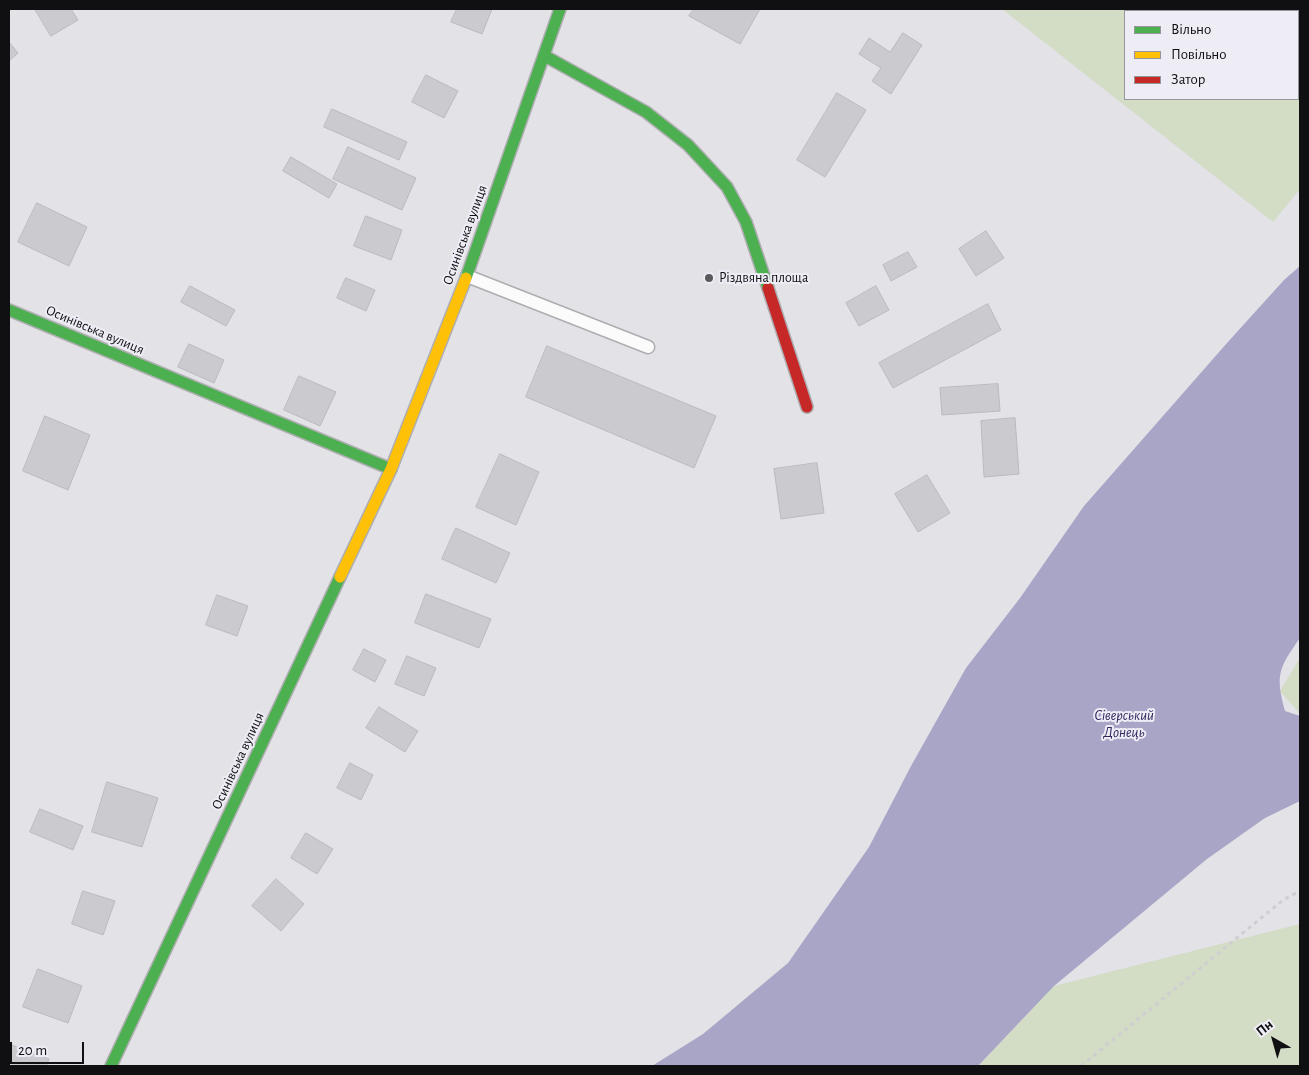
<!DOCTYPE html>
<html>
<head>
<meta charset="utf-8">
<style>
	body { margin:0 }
	#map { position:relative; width:1309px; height:1075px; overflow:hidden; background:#e2e2e7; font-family:"Alegreya Sans",sans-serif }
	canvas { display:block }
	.frame { position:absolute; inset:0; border:10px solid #101013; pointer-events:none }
	.legend { position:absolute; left:1124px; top:10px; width:175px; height:90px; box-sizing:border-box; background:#eeedf6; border:1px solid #95959b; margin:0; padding:6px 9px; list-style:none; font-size:15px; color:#101013 }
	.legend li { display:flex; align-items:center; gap:10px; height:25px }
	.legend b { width:25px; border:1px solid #95959b }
	.north { position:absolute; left:1249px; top:1015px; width:50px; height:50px; -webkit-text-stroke:4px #eeedf6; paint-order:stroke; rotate:322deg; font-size:14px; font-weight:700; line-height:20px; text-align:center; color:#101013 }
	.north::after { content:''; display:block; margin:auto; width:18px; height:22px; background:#101013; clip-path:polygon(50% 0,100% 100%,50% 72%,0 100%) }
	.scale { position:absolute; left:10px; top:1042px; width:74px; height:22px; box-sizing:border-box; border:2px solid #101013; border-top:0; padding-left:6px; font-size:15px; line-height:18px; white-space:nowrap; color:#101013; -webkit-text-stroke:4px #eeedf6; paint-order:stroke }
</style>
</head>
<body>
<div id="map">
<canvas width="1309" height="1075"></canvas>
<div class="frame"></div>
<ul class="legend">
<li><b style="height:6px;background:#4caf50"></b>Вільно</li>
<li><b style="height:6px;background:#ffc107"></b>Повільно</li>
<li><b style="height:6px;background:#c62828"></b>Затор</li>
</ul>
<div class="north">Пн</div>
<div class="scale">20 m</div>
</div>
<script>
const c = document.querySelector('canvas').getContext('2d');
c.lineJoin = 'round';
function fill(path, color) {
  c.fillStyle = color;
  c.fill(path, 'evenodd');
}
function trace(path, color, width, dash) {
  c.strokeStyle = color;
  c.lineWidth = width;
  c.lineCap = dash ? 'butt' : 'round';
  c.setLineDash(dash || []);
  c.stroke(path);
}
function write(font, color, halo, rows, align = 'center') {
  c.font = font + ' "Alegreya Sans",sans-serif';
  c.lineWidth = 4;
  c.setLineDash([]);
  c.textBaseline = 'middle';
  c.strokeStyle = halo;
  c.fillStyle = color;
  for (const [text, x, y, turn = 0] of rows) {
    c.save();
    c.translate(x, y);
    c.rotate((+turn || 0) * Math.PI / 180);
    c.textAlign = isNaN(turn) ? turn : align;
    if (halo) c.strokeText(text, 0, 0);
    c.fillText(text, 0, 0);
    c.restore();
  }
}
fill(new Path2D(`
	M1002 9H1300V189L1273 222ZM1125 11H1298V99H1125Z
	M1300 658V714L1280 691Z
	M1300 924V1066H978L1054 986Z`), '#d3dcc5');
fill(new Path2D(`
	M1300 266V638C1279 668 1275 674 1285 711L1300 716V801L1265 818 1207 859 1054 986 978 1066H652L703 1034 788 963 869 847 911 766 966 668 1020 598 1084 506 1227 343 1284 280Z`), '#a9a5c7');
const building = new Path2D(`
	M35 9H71L78 20 51 36Z
	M457 9H492L482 34 451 22Z
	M694 9H760L740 44 689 16Z
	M903 33 922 45 891 94 872 81 881 68 859 54 869 38 890 52Z
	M9 42 18 53 9 61Z
	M426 75 458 91 444 118 412 102Z
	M837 93 866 110 825 177 797 160Z
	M332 109 407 142 399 160 324 127Z
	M348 147 416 178 402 210 333 179Z
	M291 157 337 184 329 198 283 171Z
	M37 203 87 227 69 266 18 242Z
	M366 216 402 230 391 260 354 246Z
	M986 231 1004 258 976 276 959 249Z
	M908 252 917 267 891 281 883 265Z
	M346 278 375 290 366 311 337 298Z
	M190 286 235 310 226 326 181 302Z
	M876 286 889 310 859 326 846 303Z
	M988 304 1001 330 893 388 879 363Z
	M189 344 224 360 214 383 178 367Z
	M547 346 716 416 694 468 526 397Z
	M299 376 336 392 320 426 284 410Z
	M998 384 1000 411 942 415 940 388Z
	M45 416 90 435 68 490 23 471Z
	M1015 418 1019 474 984 477 981 421Z
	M500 454 539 472 516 525 476 507Z
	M817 463 824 513 781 519 774 469Z
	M927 475 950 513 918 532 895 494Z
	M456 528 510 553 496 583 442 559Z
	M426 594 491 619 479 648 415 623Z
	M217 595 248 606 237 636 206 625Z
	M364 649 386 660 375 682 353 670Z
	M407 656 436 668 424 696 395 684Z
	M379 707 418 731 405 752 366 728Z
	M350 763 373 775 361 800 337 788Z
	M107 782 158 798 142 847 92 832Z
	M40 809 83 826 73 850 30 832Z
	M306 833 333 849 317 874 291 858Z
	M276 879 304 904 281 931 252 906Z
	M83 891 115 901 103 935 72 924Z
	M38 969 82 986 68 1023 23 1007Z
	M9 1044 49 1059 46 1066H9Z`);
fill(building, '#cbcbcf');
trace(building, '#bababe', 1);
const lane = new Path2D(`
	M467 276 648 347`);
const fast = new Path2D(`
	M545 56 646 112 688 145 727 187 746 222 768 288
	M466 278 560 9
	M9 310 391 469
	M111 1066 340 577`);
const slow = new Path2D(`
	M340 577 391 469 466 278`);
const jam = new Path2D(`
	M768 288 807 407`);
trace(lane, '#aeaeb1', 15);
trace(fast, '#aeaeb1', 14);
trace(slow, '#aeaeb1', 14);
trace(jam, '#aeaeb1', 14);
trace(new Path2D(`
	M1081 1066 1283 900 1300 891`), '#cfcfd1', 3, [4, 4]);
trace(lane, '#fbfbfb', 12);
trace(fast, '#4caf50', 11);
trace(slow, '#ffc107', 11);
trace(jam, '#c62828', 11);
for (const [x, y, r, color] of [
	[709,278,5,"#5a5a5d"]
]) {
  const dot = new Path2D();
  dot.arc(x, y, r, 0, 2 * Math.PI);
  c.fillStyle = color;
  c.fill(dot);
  trace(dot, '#eeedf6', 2);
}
write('14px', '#101013', '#eeedf6', [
	["Осинівська вулиця",465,235,-70],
	["Осинівська вулиця",95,330,23],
	["Осинівська вулиця",238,761,-65]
]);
write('14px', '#101013', '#eeedf6', [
	["Різдвяна площа",719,278]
], 'left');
write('italic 15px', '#30245d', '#eeedf6', [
	["Сіверський",1124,715],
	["Донець",1124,732]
]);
</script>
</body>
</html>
